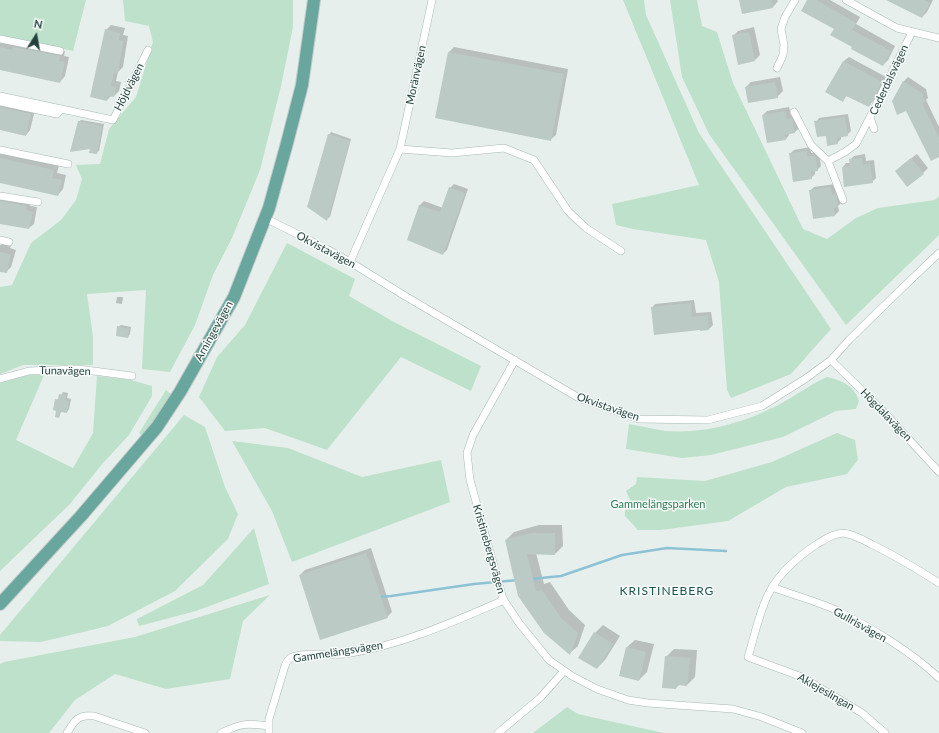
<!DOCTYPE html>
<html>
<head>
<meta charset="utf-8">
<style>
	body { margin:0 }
	#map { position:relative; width:939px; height:733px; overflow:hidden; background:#e6efec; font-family:Lato,sans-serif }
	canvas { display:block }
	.north { position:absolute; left:16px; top:16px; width:40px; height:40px; -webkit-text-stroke:3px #f7fbf9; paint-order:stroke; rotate:11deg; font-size:11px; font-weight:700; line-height:16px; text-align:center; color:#23423e }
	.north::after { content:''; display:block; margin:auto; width:14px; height:18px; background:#23423e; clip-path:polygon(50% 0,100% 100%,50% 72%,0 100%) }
</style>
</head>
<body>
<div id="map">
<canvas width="939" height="733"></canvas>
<div class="north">N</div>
</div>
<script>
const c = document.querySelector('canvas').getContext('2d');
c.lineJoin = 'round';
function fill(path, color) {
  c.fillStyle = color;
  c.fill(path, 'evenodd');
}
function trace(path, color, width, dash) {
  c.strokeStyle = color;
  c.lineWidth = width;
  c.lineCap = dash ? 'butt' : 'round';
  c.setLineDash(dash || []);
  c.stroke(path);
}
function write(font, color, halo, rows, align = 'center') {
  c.font = font + ' Lato,sans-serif';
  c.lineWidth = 3;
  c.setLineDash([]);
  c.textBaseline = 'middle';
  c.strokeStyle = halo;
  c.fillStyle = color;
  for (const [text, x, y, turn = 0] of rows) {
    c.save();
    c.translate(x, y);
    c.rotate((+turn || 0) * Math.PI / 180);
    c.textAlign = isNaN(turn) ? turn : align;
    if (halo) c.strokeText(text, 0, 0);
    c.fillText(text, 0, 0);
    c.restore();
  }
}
fill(new Path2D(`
	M0 0H86L73 51 0 35Z
	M123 0H293V27L281 86 260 170 232 238 213 275 195 325 170 372 142 369 146 290 87 294 93 337V365H23L0 374V287L12 285 31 243 61 220 76 200 82 179 76 165 100 164 109 129 136 97 153 42 149 26 125 21Z
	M623 0H644L646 15 699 133 831 329 791 374 731 398 727 390 719 282 706 240 633 229 616 225 612 204 699 185Z
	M670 0H697L702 26 717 32 733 83 803 229 827 239 856 218 878 208 935 200 939 196V235L846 325 709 134 682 77Z
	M287 243 355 279 349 296 394 322 481 366 471 391 401 357 327 450 265 428 225 431 199 397 217 357 245 325Z
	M28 375H44L16 440 73 468 93 433 97 376 131 380 152 386V396L129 435 103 463 70 504 0 571V383Z
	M827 377C841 380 855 386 859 401L856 409 836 411 783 437 711 455 682 458 626 449 629 424C641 426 653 429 665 431 707 434 746 422 782 403 798 394 811 384 827 377Z
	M166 390 171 394 149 427 142 435 139 433Z
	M184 415 205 427 225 487 238 514 228 539 175 591 108 626 41 642 0 641V635Z
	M837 433 855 440 858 460 847 474 786 487 728 521 661 530H638L625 516V506L631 502 626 491 636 484 637 477 705 481 772 462Z
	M232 441 288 448 362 477 441 460 450 502 292 562 272 511Z
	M254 528 269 584 196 611 139 626 137 619 203 585Z
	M270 595 243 621 230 679 166 689 115 674 75 700 49 733H0V664L4 662 135 637Z
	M567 707 578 714 664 733H533Z`), '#bee1cb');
fill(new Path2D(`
	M740 0H777L778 1 773 7Z
	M809 0H830L860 17 856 24 895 46 888 60 883 65 853 47Z
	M888 0H933L927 12 922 17Z
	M111 25 125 28 123 35 128 36 123 67 118 72 116 81 121 82 119 91 114 96H111L107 100 106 30Z
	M754 27 760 55 755 60 733 36 738 31Z
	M0 41 19 42 65 51 64 56 69 57 65 76 60 82 0 68Z
	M454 47 568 69 556 135 550 140 436 117 449 52Z
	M849 57 886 77 873 101 869 106 848 95 842 100 826 91 844 61Z
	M780 77 783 91 777 97 746 87 751 82Z
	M908 77 926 89 928 98 926 100 939 127V156L907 110 893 101 904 81Z
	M0 100 35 110 30 130 26 135 0 129Z
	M789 107 791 116 795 115 799 128 795 132 789 133V135L786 139 763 115 767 111Z
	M848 114 851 131 847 135 841 136V139L837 143 827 135 816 122 819 118Z
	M81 120 104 124 99 151 96 153 91 148 78 122Z
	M331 132 351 139 330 217 327 219 329 135Z
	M810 147 811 153H819L821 166 817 170H815V174L811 178 790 154 794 150Z
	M0 151 59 165 57 173 66 175 63 189 58 195 0 182Z
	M865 154 866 161 874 160 876 178 872 182 843 167 846 163H850V160L854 156Z
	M917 154 928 168 923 173 901 166Z
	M454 184 468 189 447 250 443 254 408 239 420 205 424 201 443 208 450 188Z
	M835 184 836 192 839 191 842 202 838 206 839 211 835 215 810 191 814 187Z
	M0 196 31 202 30 206 37 207 34 224 29 228 0 222Z
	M4 243 11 244 10 248 16 250 11 267 6 272 0 271V245H1Z
	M117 297H123L122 304 116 303Z
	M694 300 696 313 711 312 713 325 709 329 652 308 655 304Z
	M121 325 131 327 130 334 128 337 118 327Z
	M63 392 68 393 67 398 71 399 69 409 67 412 62 411 58 416 56 400 60 398Z
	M539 525H562L563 546 555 554 536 553 544 584 550 582 569 610 585 625 578 646 570 653 506 540 514 532Z
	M371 548 392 612 387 617 300 575 305 570Z
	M603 625 620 636 605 660 597 668 595 633Z
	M635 640 654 644 647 672 639 680 627 647Z
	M674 649 697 650 695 677 687 685 680 684 676 688 666 657Z`), '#0003');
trace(new Path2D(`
	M531 579 561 576 622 555 667 548 726 551
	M378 597 391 596 474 584 518 580`), '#8dc2d5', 2.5);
fill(new Path2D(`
	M739 0H771L773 8 742 14Z
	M807 0H816L856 23 852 30 891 51 883 66 851 49 852 47 830 35 834 29 801 11Z
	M886 0H924L930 3 922 18Z
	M105 29 120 33 119 40 123 41 118 73 114 72 111 86 116 87 114 97 108 96 107 101 90 97Z
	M749 32 755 61 738 65 732 35Z
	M0 47 12 50 13 47 60 56 59 61 65 62 60 83 0 70Z
	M448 52 564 74 551 141 435 118Z
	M843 61 882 82 869 107 846 96 843 102 825 92Z
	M903 81 922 93 925 102 922 103 939 138V157L931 161 906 111 897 115 892 101Z
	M775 82 778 98 748 103 745 87Z
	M0 107 31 114 26 136 0 130Z
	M785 111 787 119 792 118 793 121 795 133 785 135 786 140 767 143 762 115Z
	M845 117 848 136 837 138 838 144 827 146 826 136 817 137 814 121Z
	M78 121 102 126 97 154 89 153 90 149 70 152Z
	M328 134 350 141 327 221 307 207Z
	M807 151V156H815L818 171 811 172 812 179 793 182 789 153Z
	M0 158 54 170 52 178 62 180 58 196 0 183Z
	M862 158 863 165 870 164 873 183 844 187 842 167 850 166 849 159Z
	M911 158 924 174 907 187 895 171Z
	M449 187 465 193 443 255 407 240 419 205 440 212Z
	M831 187 832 195 836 194 837 199 838 207 834 208 835 216 813 219 809 190Z
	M0 201 27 206 26 210 33 212 29 229 0 224Z
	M0 252 11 255 7 273 0 272Z
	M691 303 692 317 708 315 709 330 700 331V330L654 335 651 307Z
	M117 326 129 329 128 338 116 336Z
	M59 394 66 395 65 400 69 401 67 413 61 412 59 418 55 417 56 411 53 410 55 399 58 400Z
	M531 533H555V555L527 554 536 591 542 590 561 618 578 633 570 655 544 633 518 596 505 540Z
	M366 553 388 618 320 640 299 575Z
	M594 632 613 644 597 669 578 658Z
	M626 647 646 652 639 681 619 676Z
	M665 656 690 658 687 686 677 685 676 689 662 688Z`), '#bbcac5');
const minor = new Path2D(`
	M846 0 897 28 939 38
	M0 39 60 51
	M777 68 783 55 784 45 781 29 785 17 795 0
	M0 96 113 120 148 50
	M0 102 57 114 61 109
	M794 112 811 145 828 161 845 152 856 144 870 117
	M874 129 870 117 912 32
	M400 149 452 153 504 148 534 160 568 211 586 228 621 251
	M0 150 68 164
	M828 161 843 200
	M0 196 38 202
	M265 218 327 249 350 262 405 296 579 398 639 419 708 420 762 406 805 379 831 360 849 340 896 294 939 253
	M0 240 9 242
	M350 262 400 149 432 0
	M515 360 473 435 467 453 470 480 503 599 519 623 549 660 572 676 597 689 628 700 648 703 733 709 762 717 802 733
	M831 360 880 408 939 472
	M0 379 29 371 78 369 132 376
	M772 587C793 595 816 601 836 610 869 626 913 653 939 678
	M67 733C74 721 78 714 94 716L145 733
	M221 733C242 723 246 723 269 726
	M269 733V719L284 669C285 665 287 661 290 658 299 652 332 655 345 654 400 646 453 622 504 600
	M498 733 540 698 564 671
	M885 733 862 713 802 677 748 657C755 635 759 611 770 591 781 571 799 556 817 544 826 539 837 531 848 534 857 536 865 541 873 545 896 556 917 569 939 583`);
const primary = new Path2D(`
	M0 604 81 516 157 427 180 392 234 297 269 208 287 143 302 85 314 0`);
trace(minor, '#a8b8b4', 8);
trace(primary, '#c1cac9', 14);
trace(minor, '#fff', 7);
trace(primary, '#69a69d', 12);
write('11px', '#23423e', '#f7fbf9', [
	["Moränvägen",416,75,-78],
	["Cederdalsvägen",889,80,-65],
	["Höjdvägen",129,87,-63],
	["Okvistavägen",326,250,28],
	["Arningevägen",214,331,-61],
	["Tunavägen",65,371,1],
	["Okvistavägen",608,407,19],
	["Högdalavägen",886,415,46],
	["Kristinebergsvägen",489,549,74],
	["Gullrisvägen",860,625,29],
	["Gammelängsvägen",338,652,-9],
	["Aklejeslingan",826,692,30]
]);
write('11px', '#2c7b53', '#f7fbf9', [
	["Gammelängsparken",658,504]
]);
c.letterSpacing = '1px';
write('12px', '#1e564e', '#f7fbf9', [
	["KRISTINEBERG",667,591]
]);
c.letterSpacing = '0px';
</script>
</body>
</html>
